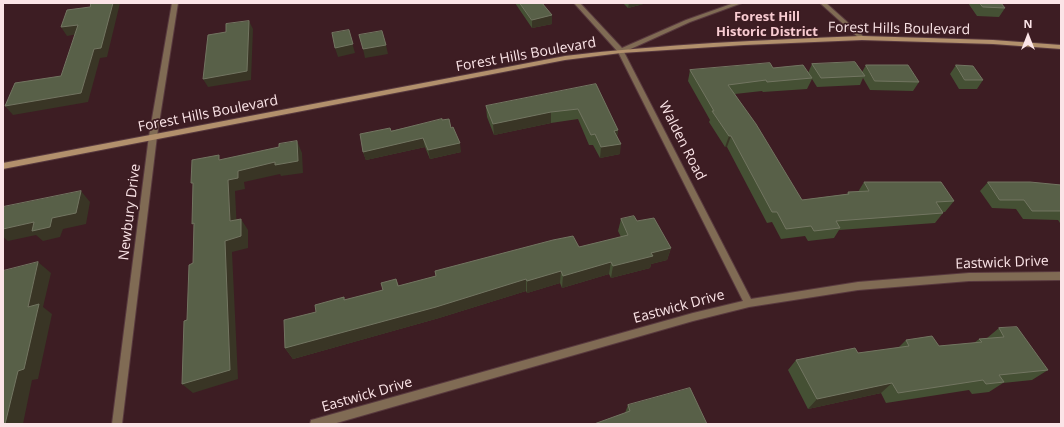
<!DOCTYPE html>
<html>
<head>
<meta charset="utf-8">
<style>
	body { margin:0 }
	#map { position:relative; width:1064px; height:427px; overflow:hidden; background:#3d1d23; font-family:"Open Sans",sans-serif }
	canvas { display:block }
	.frame { position:absolute; inset:0; border:4px solid #fbe4e7; pointer-events:none }
	.north { position:absolute; left:1008px; top:16px; width:40px; height:40px; -webkit-text-stroke:3px #3d1d23; paint-order:stroke; rotate:0deg; font-size:11px; font-weight:700; line-height:16px; text-align:center; color:#fbe4e7 }
	.north::after { content:''; display:block; margin:auto; width:14px; height:18px; background:#fbe4e7; clip-path:polygon(50% 0,100% 100%,50% 72%,0 100%) }
</style>
</head>
<body>
<div id="map">
<canvas width="1064" height="427"></canvas>
<div class="frame"></div>
<div class="north">N</div>
</div>
<script>
const c = document.querySelector('canvas').getContext('2d');
c.lineJoin = 'round';
function trace(path, color, width, dash) {
  c.strokeStyle = color;
  c.lineWidth = width;
  c.lineCap = dash ? 'butt' : 'round';
  c.setLineDash(dash || []);
  c.stroke(path);
}
function fill(path, color) {
  c.fillStyle = color;
  c.fill(path, 'evenodd');
}
function write(font, color, halo, rows, align = 'center') {
  c.font = font + ' "Open Sans",sans-serif';
  c.lineWidth = 3.5;
  c.setLineDash([]);
  c.textBaseline = 'middle';
  c.strokeStyle = halo;
  c.fillStyle = color;
  for (const [text, x, y, turn = 0] of rows) {
    c.save();
    c.translate(x, y);
    c.rotate((+turn || 0) * Math.PI / 180);
    c.textAlign = isNaN(turn) ? turn : align;
    if (halo) c.strokeText(text, 0, 0);
    c.fillText(text, 0, 0);
    c.restore();
  }
}
const street = new Path2D(`
	M172 3H178L157 136 122 424H112L149 136Z
	M574 3H580L622 48 686 20 734 3H742L690 22 624 52 751 299 858 282 969 273 1061 272V280L969 281 858 290 749 307 693 321 333 424H310L311 420 315 419 693 313 743 301 618 52Z
	M820 3H826L864 37V39H860Z`);
const secondary = new Path2D(`
	M862 36 993 40 1061 45V49L993 44 862 40 744 45 621 53 565 60 3 169V163L565 56C664 44 763 40 862 36Z`);
trace(street, '#58393e', 2);
trace(secondary, '#58393e', 2);
fill(street, '#806b54');
fill(secondary, '#b2906c');
fill(new Path2D(`
	M515 3H542L552 24 532 28Z
	M623 3H647L628 8Z
	M968 3H1001L1005 8 999 17 977 16Z
	M812 64 862 72 866 65 919 82 913 91 870 90 863 78 860 85 817 87 812 79 807 89 763 92 762 91 735 94 802 200 847 194 848 192H858L864 182 954 201 945 212H943V213L935 223 839 230 834 238 808 241 805 236 781 239 772 222 767 223 727 147H725L709 122 710 120 688 81 690 70 773 68 808 73Z
	M956 65 983 80 977 89H959L950 74Z
	M596 84 618 130 617 136 620 154 600 158 593 145H589L578 119 551 123 494 135 487 117 486 106Z
	M442 120 451 128 461 152 430 159 425 147 366 160 363 152 391 131Z
	M988 182 1061 185V223H1060L1058 220 1023 219 1016 209 992 208 980 191Z
	M621 219 637 221 671 248 667 260 651 264 650 268 611 278 609 274 562 288 560 283 527 293 526 291 439 318 293 359 285 348 316 312 344 297 345 300 383 290 396 279 399 286 436 276 435 271 579 247 621 237 618 231Z
	M999 328 1048 370 1032 380 1003 383 989 392 972 394 969 390 886 403 881 393 808 409 788 370 796 360 858 353 898 348 906 340 939 346 974 343 979 339 987 338Z
	M628 405 707 424 625 413Z`), '#455034');
fill(new Path2D(`
	M113 3H120L107 57 100 58 88 102 13 115 5 106 81 93 94 49Z
	M629 3H647L628 8Z
	M552 15V24L532 28V20Z
	M249 21 253 29 251 80 208 87 203 79Z
	M78 25 84 33 67 36 61 27Z
	M351 39 355 53 338 57 335 48Z
	M386 45 388 54 365 58 363 49Z
	M551 112V123L494 135 493 124Z
	M618 130 617 141 614 131Z
	M729 136H731L727 147H725Z
	M423 138 425 147 366 160 363 152Z
	M297 141 302 153 303 173 281 176 280 174 244 182 245 189 235 191 237 232 230 221 228 180 238 171Z
	M460 143 461 152 430 159 428 150Z
	M621 144 620 154 600 158 601 147Z
	M81 191 90 202 86 224 63 229 60 237 43 241 36 235 8 241 3 237V229L52 218Z
	M241 219 248 230V248L232 252 238 379 193 393 182 384 225 241Z
	M671 248 667 260 651 264 650 268 611 278 613 266 651 253Z
	M38 262 51 273 43 307 52 314 38 379 32 380 23 424H5L28 307Z
	M611 262 609 274 562 288 563 276Z
	M561 271 560 283 527 293V281Z
	M526 279V291L439 318 293 359 285 348Z
	M892 383 881 393 808 409 817 399Z`), '#393525');
const building = new Path2D(`
	M91 3H113L101 48 94 49 81 93 5 106 15 83 61 76 78 25 61 27 67 10 90 7Z
	M520 3H542L552 15 532 20Z
	M980 3H1001L1005 8 983 7Z
	M249 21 247 71 203 79 208 35 226 32V24Z
	M349 30 353 44 335 48 332 33Z
	M382 31 386 45 363 49 359 35Z
	M855 62 865 76 821 78 812 64Z
	M770 63 773 68 803 65 812 78 767 82 766 80 728 85 756 124 802 200 849 194 848 192 869 191 864 182H941L954 201 936 202 943 213 836 221 840 228 814 231 811 226 786 229 777 212H772L731 136H729L712 111H714L690 70Z
	M866 65H908L919 82 875 81Z
	M956 65 973 66 983 80H965Z
	M596 84 618 130 614 131 621 144 601 147 595 134 591 135 578 109 551 112 493 124 486 106Z
	M442 119V120L449 119 451 128 453 127 460 143 428 150 423 138 363 152 360 134 390 128 391 131Z
	M297 141 298 161 275 165V162L238 171V178L228 180 230 221 241 219V236L225 241 230 370 182 384 184 321 187 320 189 265 193 263 194 223 192 224 193 183H191L192 160 219 155V160L279 147V144Z
	M988 182H1030L1061 185V211H1032L1024 200H1000Z
	M81 191 76 213 52 218 50 227 32 231 34 222 3 229V207Z
	M634 216 637 221 654 218 671 248 651 253 653 256 613 266 611 262 563 276 561 271 527 281 526 279 436 307 285 348 284 320 316 312 315 305 344 297V300L383 290 381 283 396 279 398 286 436 276 435 271 553 240 573 236 579 247 628 235 621 219Z
	M38 262 28 307 39 304 24 369 18 371 5 424H3V271Z
	M1017 327 1048 370 999 375 1004 382 986 384 983 380 898 393 892 383 817 399 796 360 855 348 858 353 909 346 906 340 932 336 939 346 982 342 979 339 1004 337 999 328Z
	M690 388 707 424H594L630 411 628 405Z`);
fill(building, '#586048');
trace(building, '#727561', 1);
write('bold 13px', '#f8cbd1', '#3d1d23', [
	["Forest Hill",767,17],
	["Historic District",767,32]
]);
write('14px', '#fbe4e7', '#3d1d23', [
	["Forest Hills Boulevard",899,29,1],
	["Forest Hills Boulevard",526,55,-10],
	["Forest Hills Boulevard",208,114,-11],
	["Walden Road",682,141,63],
	["Newbury Drive",130,212,-83],
	["Eastwick Drive",1002,263,-2],
	["Eastwick Drive",679,307,-15],
	["Eastwick Drive",367,395,-16]
]);
</script>
</body>
</html>
